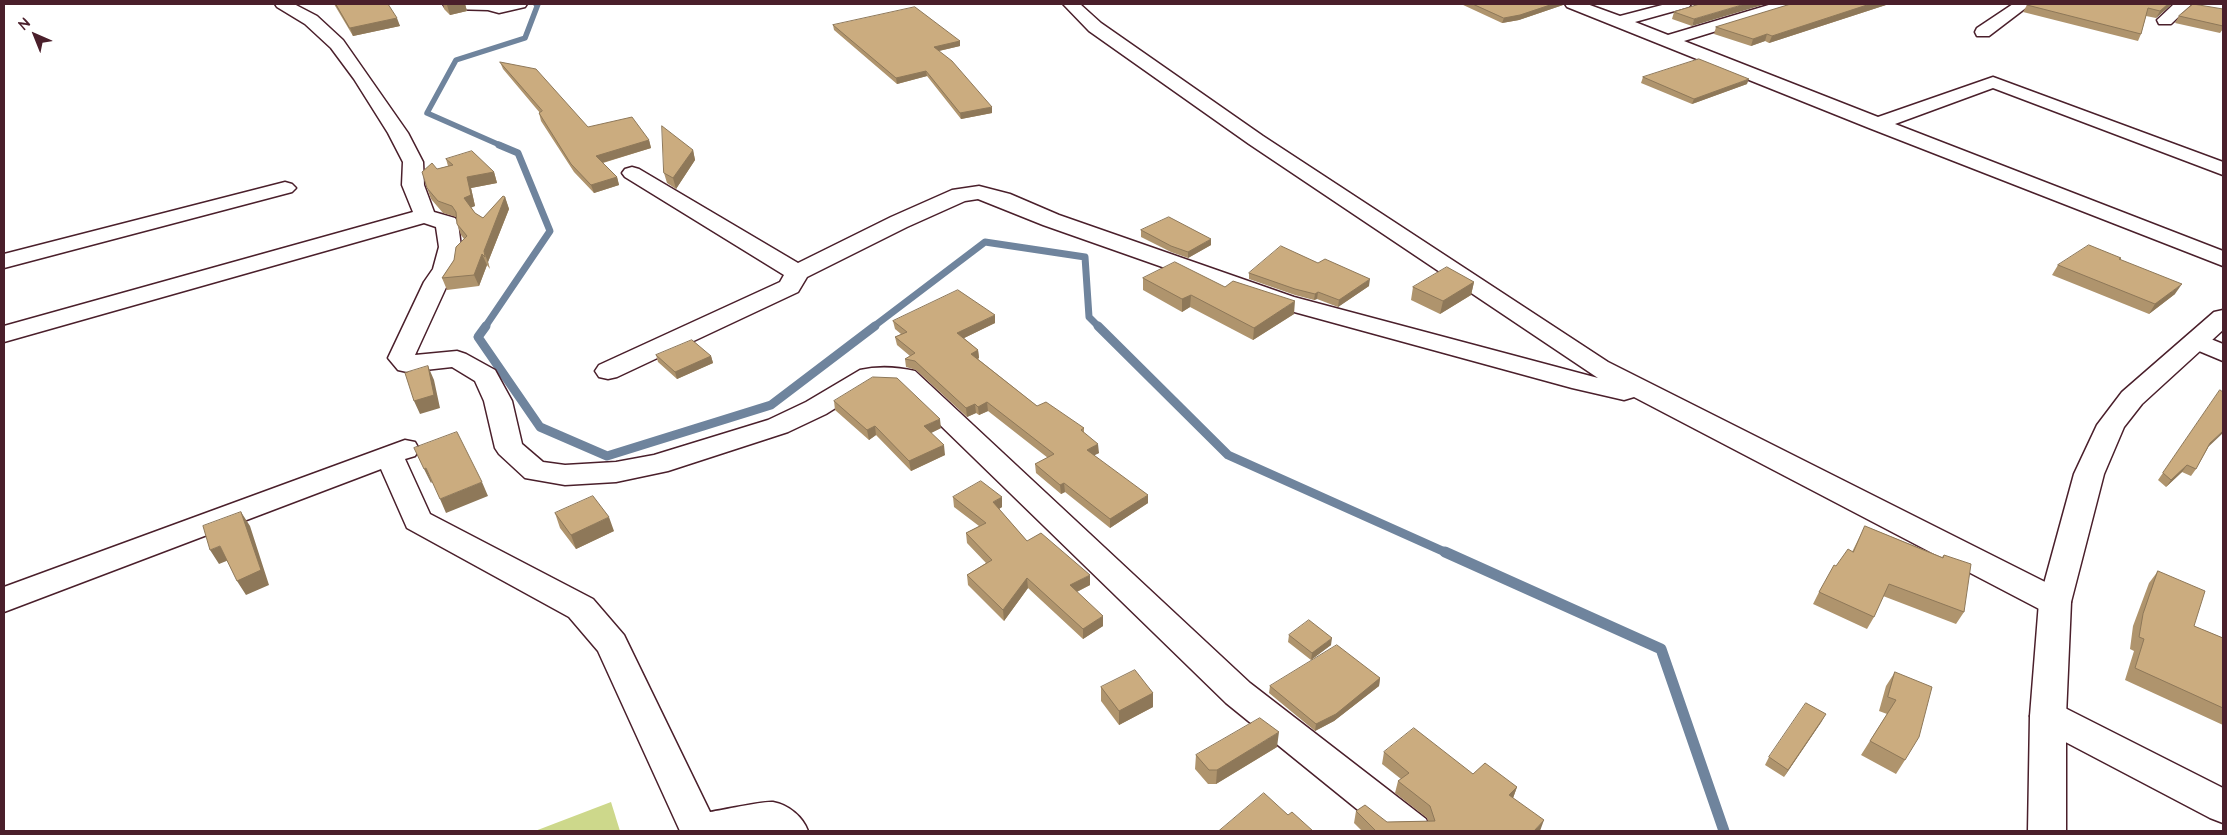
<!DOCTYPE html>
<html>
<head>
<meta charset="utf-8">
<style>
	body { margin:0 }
	#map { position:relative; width:2227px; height:835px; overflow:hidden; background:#fff; font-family:"Architects Daughter",sans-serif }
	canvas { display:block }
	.frame { position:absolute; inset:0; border:5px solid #4a1f2b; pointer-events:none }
	.north { position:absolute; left:10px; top:10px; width:50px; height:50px; -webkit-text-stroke:4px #fff; paint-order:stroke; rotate:316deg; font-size:14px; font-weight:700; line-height:20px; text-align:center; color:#4a1f2b }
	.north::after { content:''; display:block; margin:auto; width:18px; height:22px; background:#4a1f2b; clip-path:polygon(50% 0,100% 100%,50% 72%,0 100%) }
</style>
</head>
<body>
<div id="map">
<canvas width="2227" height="835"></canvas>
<div class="frame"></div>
<div class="north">N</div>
</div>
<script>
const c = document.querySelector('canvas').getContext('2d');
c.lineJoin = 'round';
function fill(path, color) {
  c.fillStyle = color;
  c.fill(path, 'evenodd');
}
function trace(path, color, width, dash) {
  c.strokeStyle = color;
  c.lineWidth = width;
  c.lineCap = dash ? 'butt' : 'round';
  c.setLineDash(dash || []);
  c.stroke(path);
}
fill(new Path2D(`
	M611 802 620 831H535Z`), '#cdd88b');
trace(new Path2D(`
	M502 146 427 113 456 60 525 38 538 4H536`), '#6f849d', 5.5);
trace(new Path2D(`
	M485 327 550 231 518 153 499 145
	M873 327 985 242 1085 257 1089 317 1099 327`), '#6f849d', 7);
trace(new Path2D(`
	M486 326 478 337 540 427 607 456 771 405 875 326
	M1098 326 1228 455 1447 553`), '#6f849d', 9);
trace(new Path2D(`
	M1445 552 1661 649 1724 831`), '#6f849d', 11);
const minor = new Path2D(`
	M275 4H294L317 16 343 40 408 133 423 162 424 185 434 212 455 218 458 223 461 247 457 270 448 283 415 355 457 351 466 354 495 370 512 401 522 444 543 462 565 465 616 462 654 455 768 420 806 402 860 370C877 366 898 367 915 371L1250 683 1426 819 1431 831H1384L1226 703 899 385 874 384 826 414 788 432 668 471 616 482 565 485 525 478 499 454 495 448 484 401 475 381 452 367 407 372 398 370 388 358 424 282 433 269 439 247 436 227 424 223 4 342V326L413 212 402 185 403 162 388 133 354 79 331 48 305 24 277 7Z
	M443 4H527L525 7 499 13 488 10 451 9 445 7Z
	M1063 4H1080L1101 23 1263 136 1608 362 2067 593 2071 602 2067 611 2055 614 2043 611 1634 397 1624 400 1572 388 1276 307 1043 225 978 199 965 201 907 227 807 277 798 292 617 377 608 379 599 377 595 371 599 365 780 282 784 275 625 177 622 173 625 169 632 167 639 169 798 263 891 217 952 190 979 186 1010 194 1059 215 1294 297 1598 378 1249 144 1089 31Z
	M1565 4H1587L1620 16 1666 4H1691L1689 7 1635 22 1668 35 1772 4H1796L1794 7 1684 41 1878 117 1993 77 2223 162V175L1993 88 1895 124 2223 251V266L1869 128 1567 7Z
	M2013 4H2031L1989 36H1977L1975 32 1977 28Z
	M2174 4H2192L2171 24H2159L2157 20Z
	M285 182 292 184 296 188 292 192 4 268V254Z
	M2196 333 2223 344V361L2187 346 2183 341 2187 336Z
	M405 440 415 442 419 449 415 456 405 459 430 514 593 599 624 635 710 812C723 810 762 801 773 802 789 805 803 817 808 831H680L598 651 569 617 407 528 381 469 4 612V587Z
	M2048 701 2061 706 2223 788V823L2210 818 2035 726 2030 716 2035 706Z`);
const major = new Path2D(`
	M2223 310V330L2142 404 2124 427 2104 474 2071 602 2066 716V831H2028L2030 716 2039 602 2074 474 2097 425 2122 392 2214 312Z`);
trace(minor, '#4a1f2b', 3);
trace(major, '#4a1f2b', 3);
fill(minor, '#fff');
fill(major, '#fff');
fill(new Path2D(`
	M334 4H388L400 26 353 36Z
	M443 4H465L467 11 450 15 444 9Z
	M1461 4H1564L1563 5 1519 20 1502 23Z
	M1700 4 1692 26 1672 19 1674 12Z
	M1791 4H1889L1769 43 1765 41 1751 46 1714 34 1716 27Z
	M2172 4 2156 18 2146 16 2141 34 2138 41 2023 12 2027 5Z
	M2223 9V29L2220 33 2175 23 2179 16Z
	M833 25 960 41V46L939 51 992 113 961 119 927 76 897 84 834 30Z
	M500 62 588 127 649 140 651 148 603 163 617 177 619 185 594 193 574 172 541 121 539 113H540L503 69Z
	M1643 77 1747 84 1692 104 1641 83Z
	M693 150 695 160 676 189 667 183 664 173Z
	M446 159 494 172 497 183 471 188 475 206 471 207 475 213 483 218 505 197 509 209 488 262 490 269 487 265 479 286 447 290 442 278 454 260 464 239 461 235 457 224 456 217 443 213 431 199 427 188 437 169 448 166Z
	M1141 230 1211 245 1188 258 1171 252 1141 237Z
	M2121 258 2120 260 2175 294 2149 314 2052 275 2058 265Z
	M1318 263 1369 286 1338 307 1317 299 1314 300 1295 295 1249 279V273Z
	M1143 278 1225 287 1294 314 1253 340 1190 307 1182 312 1143 290Z
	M1474 282 1471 295 1440 314 1411 300 1413 287Z
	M893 321 995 323 964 338 978 350 979 358 978 359 1037 406 1084 428V433L1099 453 1094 455 1148 503 1110 528 1065 492 1061 494 1036 473 1035 464 1048 458 988 411 979 415 976 413 967 417 916 370 906 367 905 359 910 356 897 345 895 337 901 334 895 329Z
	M656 355 711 356 713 363 677 379 658 362Z
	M2220 390 2208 448 2196 469 2191 476 2182 472 2166 487 2158 480Z
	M834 401 941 428 931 433 945 455 911 471 876 435 869 440 835 410Z
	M953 497 1002 507 999 509 1027 541 1090 585 1077 592 1103 626 1083 639 1028 588 1004 621 968 585 967 575 986 563 967 543 966 533 979 526 954 507Z
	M555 513 614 531 576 549 560 528Z
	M1865 526 1942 557 1944 555 1964 612 1956 624 1883 596 1874 617 1867 629 1813 604 1819 592 1836 566 1852 552Z
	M2158 571 2194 626 2223 638V725L2125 680 2134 651 2130 649 2133 626 2149 583Z
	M1289 635 1331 645 1311 660 1288 642Z
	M1895 672 1905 760 1896 774 1861 755 1887 714 1879 711 1886 686Z
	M1380 678 1379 686 1334 721 1315 731 1269 693 1270 686Z
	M1101 687 1153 693V707L1119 725 1101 701Z
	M1822 721 1784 777 1765 765 1769 757Z
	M1277 747 1216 784H1208L1195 769 1196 755Z
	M1384 752 1473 774 1517 787 1513 798 1540 831H1362L1354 823 1356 811 1387 822 1428 821 1427 818 1395 793 1398 781 1401 779 1382 764Z`), '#af946d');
fill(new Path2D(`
	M451 4H465L467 11 450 15 447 5Z
	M1553 4H1564L1563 5 1519 20 1502 23 1504 18Z
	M1745 4H1766L1692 26 1694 19Z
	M1870 4H1889L1769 43 1772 36Z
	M2168 4H2172L2156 18 2160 11Z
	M397 18 400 26 353 36 350 28Z
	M1767 34 1765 41 1751 46 1753 39Z
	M960 41V46L934 52V47Z
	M926 71 927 76 897 84 896 78Z
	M1749 79 1747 84 1692 104 1694 99Z
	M992 107V113L961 119 960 113Z
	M649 140 651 148 598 164 596 156Z
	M693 150 695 160 676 189 673 178Z
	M494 172 497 183 471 188 475 206 468 209 464 198 467 177Z
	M617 177 619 185 594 193 591 185Z
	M505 197 509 209 488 262 490 269 484 251Z
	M1211 239V245L1188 258V252Z
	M482 254 487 265 479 286 474 275Z
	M1370 279 1369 286 1338 307 1339 300Z
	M1474 282 1471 295 1440 314 1443 301Z
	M2182 284 2175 294 2149 314 2155 304Z
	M1318 292 1317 299 1314 300 1315 294Z
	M1191 295 1190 307 1182 312V299Z
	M1295 301 1294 314 1253 340 1254 328Z
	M995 315V323L958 341 957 333Z
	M978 350 979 358 971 362V354Z
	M711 356 713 363 677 379 675 372Z
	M428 366 434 380 440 408 420 414 414 401Z
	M987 402 988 411 979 415 978 407Z
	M975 404 976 413 967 417 966 408Z
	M940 419 941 428 925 436 924 426Z
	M875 426 876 435 869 440 867 430Z
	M2223 431V433L2205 450 2210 443Z
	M1098 444 1099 453 1087 459V450Z
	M944 445 945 455 911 471 909 461Z
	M2187 465 2182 472 2166 487 2171 480Z
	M426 468 432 482 431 483 424 469Z
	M482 482 488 496 446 513 440 499Z
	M1064 483 1065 492 1061 494 1060 485Z
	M1148 495V503L1110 528V519Z
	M1002 497V507L994 512 993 502Z
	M241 512 250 526 269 585 246 595 237 581Z
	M609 517 614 531 576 549 571 535Z
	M220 546 229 560 219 564 210 550Z
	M1090 575V585L1070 595V585Z
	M1027 578 1028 588 1004 621 1003 610Z
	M1103 616V626L1083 639V629Z
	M1332 638 1331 645 1311 660 1312 653Z
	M1380 678 1379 686 1334 721 1315 731 1316 724Z
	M1153 693V707L1119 725V711Z
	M1826 714 1822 721 1784 777 1788 770Z
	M1279 732 1277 747 1216 784 1217 770Z
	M1517 787 1513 798 1509 795Z
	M1544 820 1540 831H1534Z`), '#8e7859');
const building = new Path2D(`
	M336 4H388L397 18 350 28Z
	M1473 4H1553L1520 15 1504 18Z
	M1700 4H1745L1694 19 1674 12Z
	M1791 4H1870L1772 36 1767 34 1753 39 1716 27Z
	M2029 4H2168L2160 11 2148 8 2141 34 2027 5Z
	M2193 4 2223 9V26L2179 16Z
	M915 7 960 41 934 47 952 61 992 107 960 113 926 71 896 78 833 25Z
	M1699 59 1749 79 1694 99 1643 77Z
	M500 62 536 69 588 127 632 117 649 140 596 156 617 177 591 185 571 164 539 113 542 111Z
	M662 126 693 150 673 178 664 173Z
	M472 151 494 172 467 177 471 195 464 198 475 213 483 218 503 196 505 197 484 251 485 257 482 254 474 275 442 278 454 260 456 247 467 236 457 224 456 212 452 206 438 201 427 188 422 172 432 163 437 169 453 165 446 159Z
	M1169 217 1211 239 1188 252 1171 246 1141 230Z
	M2089 245 2121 258 2119 259 2182 284 2155 304 2058 265Z
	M1281 246 1318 263 1325 259 1370 279 1339 300 1318 292 1315 294 1295 289 1249 273Z
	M1175 262 1225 287 1233 281 1295 301 1254 328 1191 295 1182 299 1143 278Z
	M1447 267 1474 282 1443 301 1413 287Z
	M958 290 995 315 957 333 978 350 971 354 1037 406 1046 402 1084 428 1081 430 1098 444 1087 450 1148 495 1110 519 1064 483 1060 485 1035 464 1054 454 987 402 978 407 975 404 966 408 915 361 905 359 915 353 895 337 907 332 893 321Z
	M692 340 711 356 675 372 656 355Z
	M428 366 434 395 414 401 405 373Z
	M873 377 897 378 940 419 924 426 944 445 909 461 875 426 867 430 834 401Z
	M2220 390 2223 392V431L2210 443 2196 469 2187 465 2171 480 2163 473Z
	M457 432 482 482 440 499 426 468 424 469 414 448Z
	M981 481 1002 497 993 502 1027 541 1041 533 1090 575 1070 585 1103 616 1083 629 1027 578 1003 610 967 575 992 560 966 533 986 523 953 497Z
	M593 496 609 517 571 535 555 513Z
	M241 512 261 570 237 581 220 546 210 550 203 526Z
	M1865 526 1943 558 1944 555 1971 564 1964 612 1889 584 1874 617 1819 592 1834 565 1836 566 1848 549 1853 552Z
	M2158 571 2205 591 2194 626 2223 638V708L2135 668 2144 639 2139 637 2143 614Z
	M1309 620 1332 638 1312 653 1289 635Z
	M1337 645 1380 678 1336 714 1316 724 1270 686Z
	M1135 670 1153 693 1119 711 1101 687Z
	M1895 672 1932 687 1919 737 1905 760 1870 741 1896 700 1888 697Z
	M1806 703 1826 714 1788 770 1769 757Z
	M1260 718 1279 732 1217 770H1209L1196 755Z
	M1414 728 1473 774 1485 763 1517 787 1509 795 1544 820 1534 831H1376L1356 811 1365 805 1387 822 1435 821 1430 806 1398 781 1409 773 1384 752Z
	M1264 793 1288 815 1292 812 1313 831H1219Z`);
fill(building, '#cbac7f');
trace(building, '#8e7859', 1);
</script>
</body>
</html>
